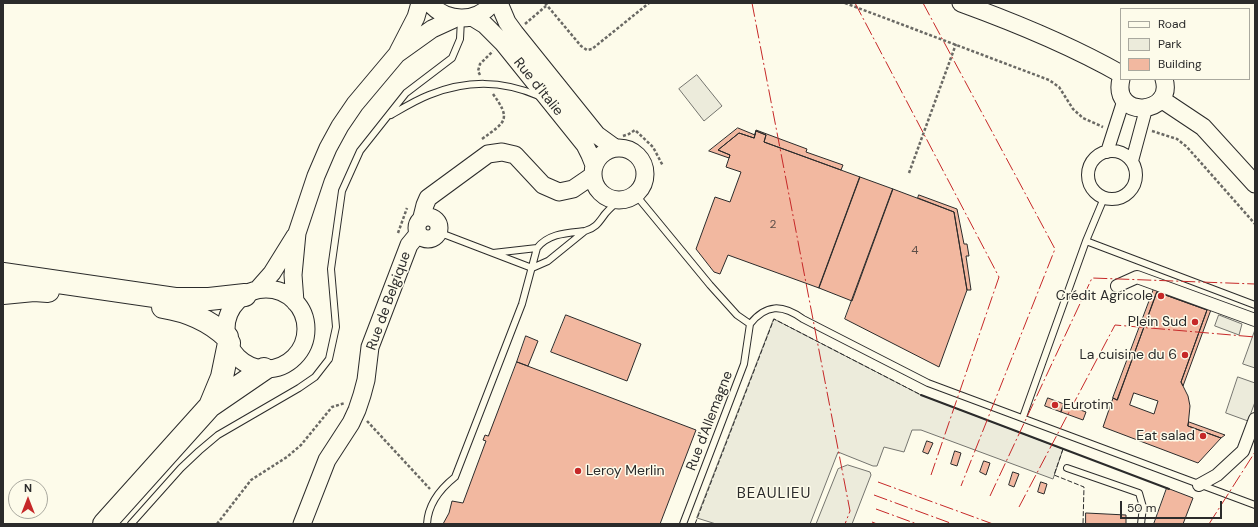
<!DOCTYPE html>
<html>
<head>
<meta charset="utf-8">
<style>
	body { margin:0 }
	#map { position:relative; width:1258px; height:527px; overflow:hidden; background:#fdfbea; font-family:"DM Sans",sans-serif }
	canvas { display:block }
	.frame { position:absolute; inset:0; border:4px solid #2b2b2b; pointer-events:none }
	.legend { position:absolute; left:1120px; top:8px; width:130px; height:72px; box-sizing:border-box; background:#fdfbea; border:1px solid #a9a89e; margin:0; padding:5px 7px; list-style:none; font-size:12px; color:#2b2b2b }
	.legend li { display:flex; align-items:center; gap:8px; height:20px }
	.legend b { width:20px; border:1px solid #a9a89e }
	.north { position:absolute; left:8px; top:479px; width:40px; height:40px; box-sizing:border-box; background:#fdfbea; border:1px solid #a9a89e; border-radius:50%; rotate:0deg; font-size:11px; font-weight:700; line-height:16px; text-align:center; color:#2b2b2b }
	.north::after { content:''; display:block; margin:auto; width:14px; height:18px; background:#c62828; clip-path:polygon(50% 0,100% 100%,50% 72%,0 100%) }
	.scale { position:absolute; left:1120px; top:501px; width:102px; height:18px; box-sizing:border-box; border:2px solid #2b2b2b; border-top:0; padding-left:5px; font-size:12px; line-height:14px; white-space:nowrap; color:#2b2b2b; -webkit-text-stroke:3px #fdfbea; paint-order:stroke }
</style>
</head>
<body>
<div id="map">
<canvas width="1258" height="527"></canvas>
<div class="frame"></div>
<ul class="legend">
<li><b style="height:5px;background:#fdfbea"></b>Road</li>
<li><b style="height:11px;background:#ecebdb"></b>Park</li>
<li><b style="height:11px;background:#f2b8a0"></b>Building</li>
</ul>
<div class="north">N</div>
<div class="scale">50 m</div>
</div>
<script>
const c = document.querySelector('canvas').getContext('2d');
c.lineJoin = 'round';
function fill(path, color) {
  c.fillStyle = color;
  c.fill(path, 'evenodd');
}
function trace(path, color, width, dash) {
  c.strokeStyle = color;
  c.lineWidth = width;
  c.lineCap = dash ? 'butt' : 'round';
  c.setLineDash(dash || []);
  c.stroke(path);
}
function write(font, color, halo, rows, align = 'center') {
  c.font = font + ' "DM Sans",sans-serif';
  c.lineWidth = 3;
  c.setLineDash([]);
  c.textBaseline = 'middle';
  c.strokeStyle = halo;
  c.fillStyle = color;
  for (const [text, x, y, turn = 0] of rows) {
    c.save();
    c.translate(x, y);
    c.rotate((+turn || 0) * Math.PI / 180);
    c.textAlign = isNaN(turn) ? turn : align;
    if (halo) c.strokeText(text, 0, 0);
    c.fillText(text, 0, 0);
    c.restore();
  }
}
const green = new Path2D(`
	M697 75 722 106 704 121 679 89Z
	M1219 315 1242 324 1239 335 1215 326Z
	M774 319 921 395 1063 449 1053 479 921 430H912L904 452 884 447 877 466H873L838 452 810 524H716L697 518Z
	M1255 330V368L1243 364Z
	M1238 377 1255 383V402L1248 421 1226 413Z
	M848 465 870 472 871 475 852 524H816L838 469Z`);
fill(green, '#ecebdb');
trace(green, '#74746e', 1);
const building = new Path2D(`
	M738 128 755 135 756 130 807 149 806 152 843 165 841 170 764 142 766 135 756 131 754 138 739 133 718 150 730 155 729 158 709 151Z
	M756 131 766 135 764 142 860 177 819 288 728 255 720 274 714 272 696 249 715 197 730 202 741 172 726 167 730 155 718 150 739 133 754 138Z
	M860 177 893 189 852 301 819 288Z
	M893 189 954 212 967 290 939 367 845 319Z
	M919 195 957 209 964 244H967L969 256H966L971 290H967L954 212 918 198Z
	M1155 286 1212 307 1183 386 1181 382 1207 310 1157 292 1117 400 1113 398Z
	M1157 292 1207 310 1181 382 1188 396 1190 406 1188 426 1221 438 1198 463 1103 427 1113 398 1117 400ZM1134 393 1158 401 1154 414 1130 405Z
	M566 315 641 344 627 381 551 352Z
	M526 336 538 341 528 366 517 362Z
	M517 362 696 430 660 524H443L449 513 452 501 463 503 486 441 483 440 485 435 488 436Z
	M1048 398 1064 404 1061 412 1045 406Z
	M1064 404 1086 412 1083 420 1061 412Z
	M1189 422 1225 435 1221 438 1188 426Z
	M927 441 933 443 928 454 923 452Z
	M955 451 961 453 957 466 951 464Z
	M984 461 990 463 986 475 980 472Z
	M1013 472 1019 474 1014 487 1009 485Z
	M1041 482 1047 484 1044 494 1038 492Z
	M1167 488 1193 498 1183 524H1154Z
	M1086 513 1126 515V524H1086Z`);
fill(building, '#f2b8a0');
trace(building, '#2b2b2b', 1);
const lane = new Path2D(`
	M391 115C403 108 416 100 429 95 467 80 501 80 539 96
	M635 194 710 285 737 315 750 324
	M438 232 532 268 548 261 585 231C596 228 599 222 605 214 609 209 614 205 619 200
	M1086 241 1255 305
	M493 253 537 248
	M750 324C766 304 782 304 803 319L928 383 1255 505
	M1023 417 1086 241 1104 198
	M1067 468 1139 493 1143 507 1141 524
	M131 524 181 468 199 451 218 435 299 388 315 377 329 359 336 327 331 269 342 191 360 151 406 93 452 58 460 39 461 19
	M427 524C428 504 440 489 455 477L522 304 537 248C549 233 568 233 585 231
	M683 524 744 364 750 324`);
const street = new Path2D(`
	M1088 175a24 24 0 1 1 48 0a24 24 0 1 1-48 0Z
	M1107 152 1124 99
	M1132 161 1146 109
	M1117 286 1137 277 1255 320
	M1199 485 1217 475 1243 451 1255 419`);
const secondary = new Path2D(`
	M430 3C445 22 477 24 492 3
	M499 3 507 22 515 33 597 135 615 148
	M961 3C1016 23 1070 45 1121 74
	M472 17 485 25 503 43 585 145 590 155 594 165
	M398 52 416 17 420 3
	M1121 79C1111 120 1175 115 1164 79
	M1161 99 1203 127 1255 184
	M593 174a26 26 0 1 1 52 0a26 26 0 1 1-52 0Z
	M417 228a11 11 0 1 1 22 0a11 11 0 1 1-22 0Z
	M422 217 425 205 428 198 488 154 502 152 515 155 543 185 559 192 573 189 592 176
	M226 329a40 40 0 1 1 80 0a40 40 0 1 1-80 0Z
	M257 290 272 273 295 236
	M295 302 293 275 297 233 316 176 328 148 340 126 355 104 397 54 432 29 456 18
	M302 524 327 460 351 423 357 410 362 395 366 380 370 347 409 245 418 234`);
const highway = new Path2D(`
	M3 274 175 299H209L245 295
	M3 293 34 290 48 291
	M163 307C188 311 209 320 227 337
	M210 406 222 377 229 343
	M104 524 210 406 264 369`);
trace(lane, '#2b2b2b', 8);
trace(street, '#2b2b2b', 14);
trace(secondary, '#2b2b2b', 19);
trace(highway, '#2b2b2b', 24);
trace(new Path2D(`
	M545 3 581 46 587 50 592 49 649 3
	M845 3 1049 80 1059 87 1073 109 1083 118 1103 127
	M525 24 546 6
	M480 75 478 71 480 64 493 51
	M1152 131 1177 139 1187 147 1255 224
	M623 136 629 134 635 130 653 147 663 166
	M482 139C505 122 512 120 493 94
	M909 173 956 44
	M398 233 407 208
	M367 421 430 489
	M217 524 251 480 287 457 301 445 332 407 345 403`), '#6a6964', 2.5, [3, 2]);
trace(lane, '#fdfbea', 6);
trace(street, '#fdfbea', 12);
trace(secondary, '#fdfbea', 17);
trace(highway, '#fdfbea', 22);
trace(new Path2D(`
	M1063 449 1054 475 1084 487 1083 524
	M695 524 774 319 921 395`), '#2b2b2b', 1, [5, 2]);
trace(new Path2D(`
	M921 395 1169 489`), '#2b2b2b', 2);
trace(new Path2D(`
	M752 3 850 511 845 524
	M855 3 999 277 931 475
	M923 3 1055 249 961 486
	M878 482 993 524
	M874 495 953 524
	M990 496 1092 278 1255 284
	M1019 507 1115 325 1255 337
	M876 509 917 524
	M872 522 877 524
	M1209 524 1255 452`), '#c62828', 1, [14, 3, 2, 3]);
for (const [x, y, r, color] of [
	[1161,296,4,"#c62828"],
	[1195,322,4,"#c62828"],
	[1185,355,4,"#c62828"],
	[1055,405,4,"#c62828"],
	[1203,436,4,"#c62828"],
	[578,471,4,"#c62828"]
]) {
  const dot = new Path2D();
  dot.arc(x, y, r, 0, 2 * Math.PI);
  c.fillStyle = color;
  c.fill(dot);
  trace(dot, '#fdfbea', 1.5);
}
write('12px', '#5d4e48', null, [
	["2",773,225],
	["4",915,251]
]);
write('14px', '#2b2b2b', '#fdfbea', [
	["Rue d'Italie",538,87,51],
	["Rue de Belgique",389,301,-70],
	["Rue d'Allemagne",710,421,-69]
]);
write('14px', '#2b2b2b', '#fdfbea', [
	["Crédit Agricole",1153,296],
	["Plein Sud",1187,322],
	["La cuisine du 6",1177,355],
	["Eurotim",1063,405,"left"],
	["Eat salad",1195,436],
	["Leroy Merlin",586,471,"left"]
], 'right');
c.letterSpacing = '1px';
write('15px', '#2b2b2b', '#fdfbea', [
	["BEAULIEU",774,494]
]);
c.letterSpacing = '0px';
</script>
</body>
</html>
